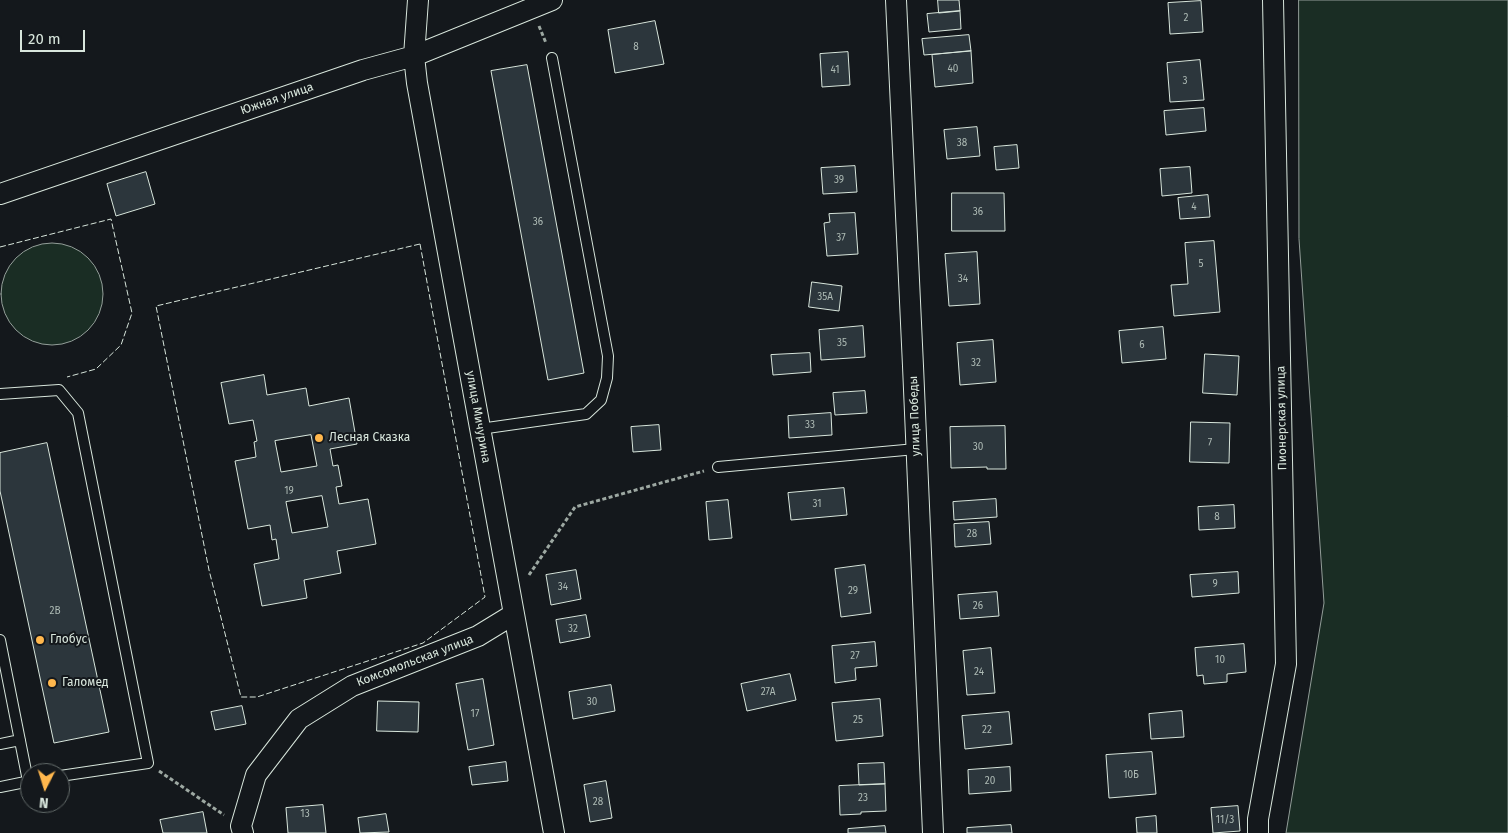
<!DOCTYPE html>
<html>
<head>
<meta charset="utf-8">
<style>
	body { margin:0 }
	#map { position:relative; width:1508px; height:833px; overflow:hidden; background:#14181c; font-family:"Fira Sans",sans-serif }
	canvas { display:block }
	.north { position:absolute; left:20px; top:763px; width:50px; height:50px; box-sizing:border-box; background:#14181c; border:1px solid #626a69; border-radius:50%; rotate:185deg; font-size:14px; font-weight:700; line-height:20px; text-align:center; color:#d8e6dc }
	.north::after { content:''; display:block; margin:auto; width:18px; height:22px; background:#ffb74d; clip-path:polygon(50% 0,100% 100%,50% 72%,0 100%) }
	.scale { position:absolute; left:20px; top:30px; width:65px; height:22px; box-sizing:border-box; border:2px solid #d8e6dc; border-top:0; padding-left:6px; font-size:15px; line-height:18px; white-space:nowrap; color:#d8e6dc; -webkit-text-stroke:4px #14181c; paint-order:stroke }
</style>
</head>
<body>
<div id="map">
<canvas width="1508" height="833"></canvas>
<div class="north">N</div>
<div class="scale">20 m</div>
</div>
<script>
const c = document.querySelector('canvas').getContext('2d');
c.lineJoin = 'round';
function fill(path, color) {
  c.fillStyle = color;
  c.fill(path, 'evenodd');
}
function trace(path, color, width, dash) {
  c.strokeStyle = color;
  c.lineWidth = width;
  c.lineCap = dash ? 'butt' : 'round';
  c.setLineDash(dash || []);
  c.stroke(path);
}
function write(font, color, halo, rows, align = 'center') {
  c.font = font + ' "Fira Sans",sans-serif';
  c.lineWidth = 4;
  c.setLineDash([]);
  c.textBaseline = 'middle';
  c.strokeStyle = halo;
  c.fillStyle = color;
  for (const [text, x, y, turn = 0] of rows) {
    c.save();
    c.translate(x, y);
    c.rotate((+turn || 0) * Math.PI / 180);
    c.textAlign = isNaN(turn) ? turn : align;
    if (halo) c.strokeText(text, 0, 0);
    c.fillText(text, 0, 0);
    c.restore();
  }
}
const green = new Path2D(`
	M1299 0H1508V833H1286L1324 603 1299 239Z
	M1 294a51 51 0 1 1 102 0a51 51 0 1 1-102 0Z`);
fill(green, '#1a2d24');
trace(green, '#939e99', 1);
const building = new Path2D(`
	M938 0H959L960 11 939 13Z
	M1201 1 1203 32 1170 34 1168 3Z
	M960 11 961 29 929 32 927 14Z
	M655 21 664 64 615 73 608 30Z
	M969 35 971 51 924 55 922 39Z
	M971 51 973 83 935 87 932 55Z
	M848 52 850 85 822 87 820 54Z
	M1200 60 1204 100 1170 102 1167 63Z
	M527 65 584 373 548 380 491 71Z
	M1204 108 1206 131 1166 135 1164 111Z
	M977 127 980 156 947 159 944 130Z
	M1017 145 1019 168 996 170 994 147Z
	M855 166 857 192 823 194 821 168Z
	M1190 167 1192 193 1162 196 1160 169Z
	M146 172 155 204 116 216 107 184Z
	M952 193H1004L1005 231H952Z
	M1208 195 1210 217 1180 219 1178 198Z
	M855 213 858 254 827 256 824 223 830 222 829 214Z
	M1214 241 1220 312 1174 316 1171 285 1188 284 1185 243Z
	M977 252 980 304 949 306 945 254Z
	M812 282 842 286 839 311 809 307Z
	M863 326 865 357 821 360 819 330Z
	M1163 327 1166 359 1122 363 1119 331Z
	M993 340 996 382 960 385 957 343Z
	M810 353 811 372 773 375 771 355Z
	M1205 354 1239 356 1237 395 1203 393Z
	M264 375 267 395 306 388 309 406 349 398 357 444 330 449 333 466 338 465 342 486 336 487 339 504 368 499 376 544 337 551 341 573 304 580 307 598 262 606 254 564 279 559 276 539 272 540 270 525 248 529 235 461 256 457 254 442 257 441 253 420 229 424 221 383ZM311 435 317 466 281 472 275 441ZM322 496 328 527 292 533 286 502Z
	M865 391 867 413 835 415 833 393Z
	M831 413 832 435 789 438 788 416Z
	M1191 422 1230 423 1229 463 1190 462Z
	M659 425 661 450 633 452 631 427Z
	M1005 426 1006 469H987V467L951 468 950 427Z
	M47 443 109 732 54 743 0 491V453Z
	M844 488 847 515 791 520 788 493Z
	M996 499 997 517 954 520 953 502Z
	M728 500 732 538 709 540 706 502Z
	M1234 505 1235 528 1199 530 1198 507Z
	M989 522 991 544 955 547 954 524Z
	M865 565 871 613 841 617 835 569Z
	M576 570 581 599 551 605 546 575Z
	M1238 572 1239 593 1192 597 1190 575Z
	M997 592 999 616 960 619 958 595Z
	M586 615 590 637 560 643 556 620Z
	M875 642 877 666 855 668 856 680 835 683 832 646Z
	M1244 644 1246 672 1227 674V682L1204 684 1203 675 1197 676 1195 648Z
	M991 648 995 693 967 695 963 651Z
	M790 674 796 700 747 711 741 684Z
	M483 679 494 745 468 750 456 684Z
	M611 685 615 711 573 719 569 692Z
	M880 699 883 736 836 741 832 703Z
	M378 701 419 702 418 732 377 731Z
	M242 706 246 724 215 730 211 712Z
	M1182 711 1184 737 1151 739 1149 714Z
	M1009 712 1012 744 965 749 962 716Z
	M1152 752 1156 794 1109 798 1106 755Z
	M506 762 508 781 472 785 469 767Z
	M884 763 885 784 859 785 858 764Z
	M1010 767 1011 791 969 794 968 770Z
	M606 781 612 818 590 822 584 785Z
	M885 784 886 811 861 812V814L840 815 839 786Z
	M323 805 326 833H288L286 808Z
	M1238 806 1240 831 1213 833 1211 808Z
	M203 812 207 833H163L160 820Z
	M386 814 389 832 360 833 358 818Z
	M1156 816 1157 833H1137L1136 818Z
	M1011 825 1012 833H967V828Z
	M885 826 886 833H848V829Z`);
fill(building, '#2c363c');
trace(building, '#d8e6dc', 1);
const lane = new Path2D(`
	M0 394 59 390 78 413 148 763 60 776
	M480 429 586 414 601 400 607 378 608 356 552 58
	M718 467 916 449
	M0 640 28 781
	M0 744 20 740
	M0 787 30 781`);
const street = new Path2D(`
	M418 0 414 56 417 83 554 833
	M896 0 913 366 933 833
	M0 194 363 70 414 56 552 0
	M243 833 241 826 256 775 299 719 352 686 478 636 514 614
	M1258 833V819L1286 664 1273 0`);
trace(lane, '#d8e6dc', 12);
trace(street, '#d8e6dc', 22);
trace(new Path2D(`
	M539 26 546 43
	M529 575 575 507 704 471
	M159 771 224 815`), '#9da8a2', 3, [4, 2.5]);
trace(lane, '#14181c', 10);
trace(street, '#14181c', 20);
trace(new Path2D(`
	M420 244 485 597 423 643 257 697H241L209 570 156 306Z
	M0 247 111 219 132 313 121 345 96 369 67 377`), '#d8e6dc', 1, [6, 2.5]);
for (const [x, y, r, color] of [
	[319,438,5,"#ffb74d"],
	[40,640,5,"#ffb74d"],
	[52,683,5,"#ffb74d"]
]) {
  const dot = new Path2D();
  dot.arc(x, y, r, 0, 2 * Math.PI);
  c.fillStyle = color;
  c.fill(dot);
  trace(dot, '#14181c', 2);
}
write('10px', '#adbab4', null, [
	["2",1186,18],
	["8",636,47],
	["40",953,69],
	["41",835,70],
	["3",1185,81],
	["38",962,143],
	["39",839,180],
	["4",1194,207],
	["36",978,212],
	["36",538,222],
	["37",841,238],
	["5",1201,264],
	["34",963,279],
	["35А",825,297],
	["35",842,343],
	["6",1142,345],
	["32",976,363],
	["33",810,425],
	["7",1210,443],
	["30",978,447],
	["19",289,491],
	["31",817,504],
	["8",1217,517],
	["28",972,534],
	["9",1215,584],
	["34",563,587],
	["29",853,591],
	["26",978,606],
	["2В",55,611],
	["32",573,629],
	["27",855,656],
	["10",1220,660],
	["24",979,672],
	["27А",768,692],
	["30",592,702],
	["17",475,714],
	["25",858,720],
	["22",987,730],
	["10Б",1131,775],
	["20",990,781],
	["23",863,798],
	["28",598,802],
	["13",305,814],
	["11/3",1225,820]
]);
write('12px', '#d8e6dc', '#14181c', [
	["Южная улица",277,99,-19],
	["улица Победы",915,416,-92],
	["улица Мичурина",478,417,80],
	["Пионерская улица",1282,418,-91],
	["Комсомольская улица",415,661,-21]
]);
write('12px', '#d8e6dc', '#14181c', [
	["Лесная Сказка",329,438],
	["Глобус",50,640],
	["Галомед",62,683]
], 'left');
</script>
</body>
</html>
